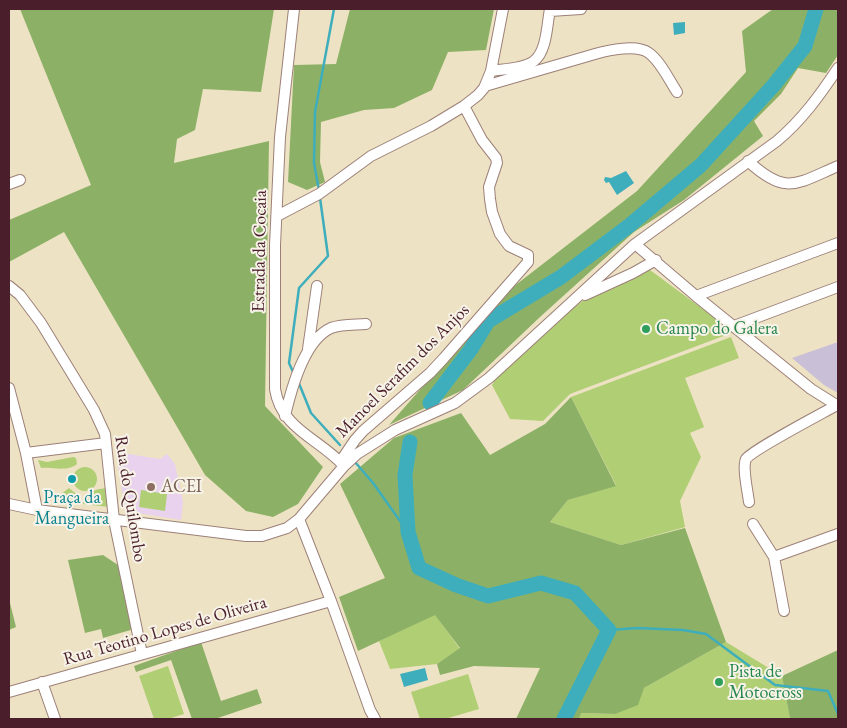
<!DOCTYPE html>
<html>
<head>
<meta charset="utf-8">
<style>
	body { margin:0 }
	#map { position:relative; width:847px; height:728px; overflow:hidden; background:#eee2c4; font-family:"EB Garamond",serif }
	canvas { display:block }
	.frame { position:absolute; inset:0; border:10px solid #4a1f2b; pointer-events:none }
</style>
</head>
<body>
<div id="map">
<canvas width="847" height="728"></canvas>
<div class="frame"></div>
</div>
<script>
const c = document.querySelector('canvas').getContext('2d');
c.lineJoin = 'round';
function fill(path, color) {
  c.fillStyle = color;
  c.fill(path, 'evenodd');
}
function trace(path, color, width, dash) {
  c.strokeStyle = color;
  c.lineWidth = width;
  c.lineCap = dash ? 'butt' : 'round';
  c.setLineDash(dash || []);
  c.stroke(path);
}
function write(font, color, halo, rows, align = 'center') {
  c.font = font + ' "EB Garamond",serif';
  c.lineWidth = 4;
  c.setLineDash([]);
  c.textBaseline = 'middle';
  c.strokeStyle = halo;
  c.fillStyle = color;
  for (const [text, x, y, turn = 0] of rows) {
    c.save();
    c.translate(x, y);
    c.rotate((+turn || 0) * Math.PI / 180);
    c.textAlign = isNaN(turn) ? turn : align;
    if (halo) c.strokeText(text, 0, 0);
    c.fillText(text, 0, 0);
    c.restore();
  }
}
fill(new Path2D(`
	M116 452 160 459 167 454 175 464 183 502 181 520 125 511Z`), '#e8d2ee');
fill(new Path2D(`
	M838 342V393L824 385 792 358Z`), '#c9bfd7');
fill(new Path2D(`
	M650 270 734 332 570 394 543 421 510 419 492 385 497 377 570 310 599 289Z
	M731 337 739 358 685 378 704 427 690 433 701 457 680 501 685 527 621 545 550 522 568 500 616 485 571 397Z
	M73 457 76 458 77 464C68 472 52 467 41 468L38 460 47 462Z
	M73 479a12 12 0 1 1 24 0a12 12 0 1 1-24 0Z
	M69 488 80 497V500L77 502C71 498 68 498 63 503L55 502 61 494Z
	M106 488 109 507 83 504C86 491 94 490 106 488Z
	M141 490 167 494 165 511 139 507Z
	M435 614 460 649 437 664 390 669 379 641Z
	M726 642 782 676 790 719H579L580 713 615 714 644 688Z
	M168 666 184 714 168 719H154L139 676Z
	M468 674 479 709 445 719H420L411 692Z`), '#b0ce74');
fill(new Path2D(`
	M20 9H274L261 92 203 89 195 130 177 139 174 163 269 141 265 406 323 467 298 504 273 517 246 511 205 475 64 232 9 262V220L91 185Z
	M350 9H494L486 50 448 52 432 90 394 108 364 110 321 122 320 162 325 182 307 190 288 182 294 65 336 64Z
	M773 9H838V55L826 73 798 68 781 94 754 121 763 136 684 200 634 232 540 317 463 390 389 425 504 294 637 191 746 72 742 31Z
	M571 397 616 486 568 500 550 522 621 545 685 528 726 642 644 688 638 705 615 714 581 713 579 719H516L540 668 474 666 440 675 437 664 460 648 435 615 358 651 339 597 385 578 340 484 394 438 461 413 490 455 545 424Z
	M103 555 121 567 134 629 103 638 101 629 85 633 68 560Z
	M9 599 16 627 9 630Z
	M201 642 221 701 257 689 262 703 215 719H192L171 660 136 672 134 666Z
	M838 650V719H790L782 676Z`), '#8cb166');
fill(new Path2D(`
	M685 22V33L674 35 673 23Z
	M626 171 634 183 617 195 609 182 606 183 604 180 605 177 611 178Z
	M425 668 428 680 404 687 400 674Z`), '#3faebc');
trace(new Path2D(`
	M319 190 314 163 315 112 334 9
	M294 374 289 363 299 288 328 256 320 198
	M298 381 311 413 340 445
	M355 462 373 483 408 532
	M609 630 638 628 683 630 706 634 775 685 828 691 838 714`), '#3faebc', 2.5);
trace(new Path2D(`
	M430 403 471 349 488 321 561 277 630 225 701 165 773 86 805 46 816 9
	M410 442 405 475 408 532 419 568 456 585 488 596 541 583 575 593 609 630 564 719`), '#3faebc', 15);
const minor = new Path2D(`
	M294 9 280 137 275 245V389C281 429 320 439 344 466
	M550 11 581 9
	M491 71C504 69 523 69 534 61 547 51 547 24 550 9
	M485 86 595 54C609 50 637 44 649 53 661 62 669 80 677 92
	M748 161C786 196 796 184 838 166
	M9 184 20 180
	M277 216 319 194 371 156 431 126 464 106 478 95 484 88 491 71 503 9
	M635 244 696 296 811 389 838 406
	M9 286 20 295 41 323 94 410 105 434 114 520 142 654
	M585 295 633 273 656 260
	M696 296 838 243
	M734 326 838 287
	M308 349 317 286
	M9 388 26 453 37 510
	M285 416C291 390 304 340 331 328 342 324 355 325 366 324
	M26 453 106 443
	M340 462 355 440 363 431 430 373 444 358 528 262V255L509 246 500 234 492 212 490 199 489 187 497 163 496 158 482 140 464 106
	M749 502C748 493 742 467 746 459 752 450 823 413 837 405
	M9 504 37 510 246 536H262L287 528 299 519 344 466 357 454 395 430 455 403 489 378 635 244 777 141C802 120 820 95 838 68
	M299 519 331 601 370 710 375 719
	M753 524 774 557 784 611
	M774 557 838 534
	M42 682 55 719
	M9 692 331 601`);
trace(minor, '#9c8078', 12);
trace(minor, '#fff', 10);
for (const [x, y, r, color] of [
	[646,329,5,"#2e9e5b"],
	[72,479,5,"#0f9aa8"],
	[151,487,5,"#8d6e63"],
	[719,682,5,"#2e9e5b"]
]) {
  const dot = new Path2D();
  dot.arc(x, y, r, 0, 2 * Math.PI);
  c.fillStyle = color;
  c.fill(dot);
  trace(dot, '#f7f3e8', 2);
}
write('18px', '#4a1f2b', '#f7f3e8', [
	["Estrada da Cocaia",260,251,-89],
	["Manoel Serafim dos Anjos",403,371,-45],
	["Rua do Quilombo",130,499,81],
	["Rua Teotino Lopes de Oliveira",165,631,-16]
]);
write('18px', '#27864d', '#f7f3e8', [
	["Campo do Galera",656,329],
	["Pista de",729,672],
	["Motocross",729,693]
], 'left');
write('18px', '#785e54', '#f7f3e8', [
	["ACEI",161,487]
], 'left');
write('18px', '#0d838f', '#f7f3e8', [
	["Praça da",72,498],
	["Mangueira",72,519]
]);
</script>
</body>
</html>
